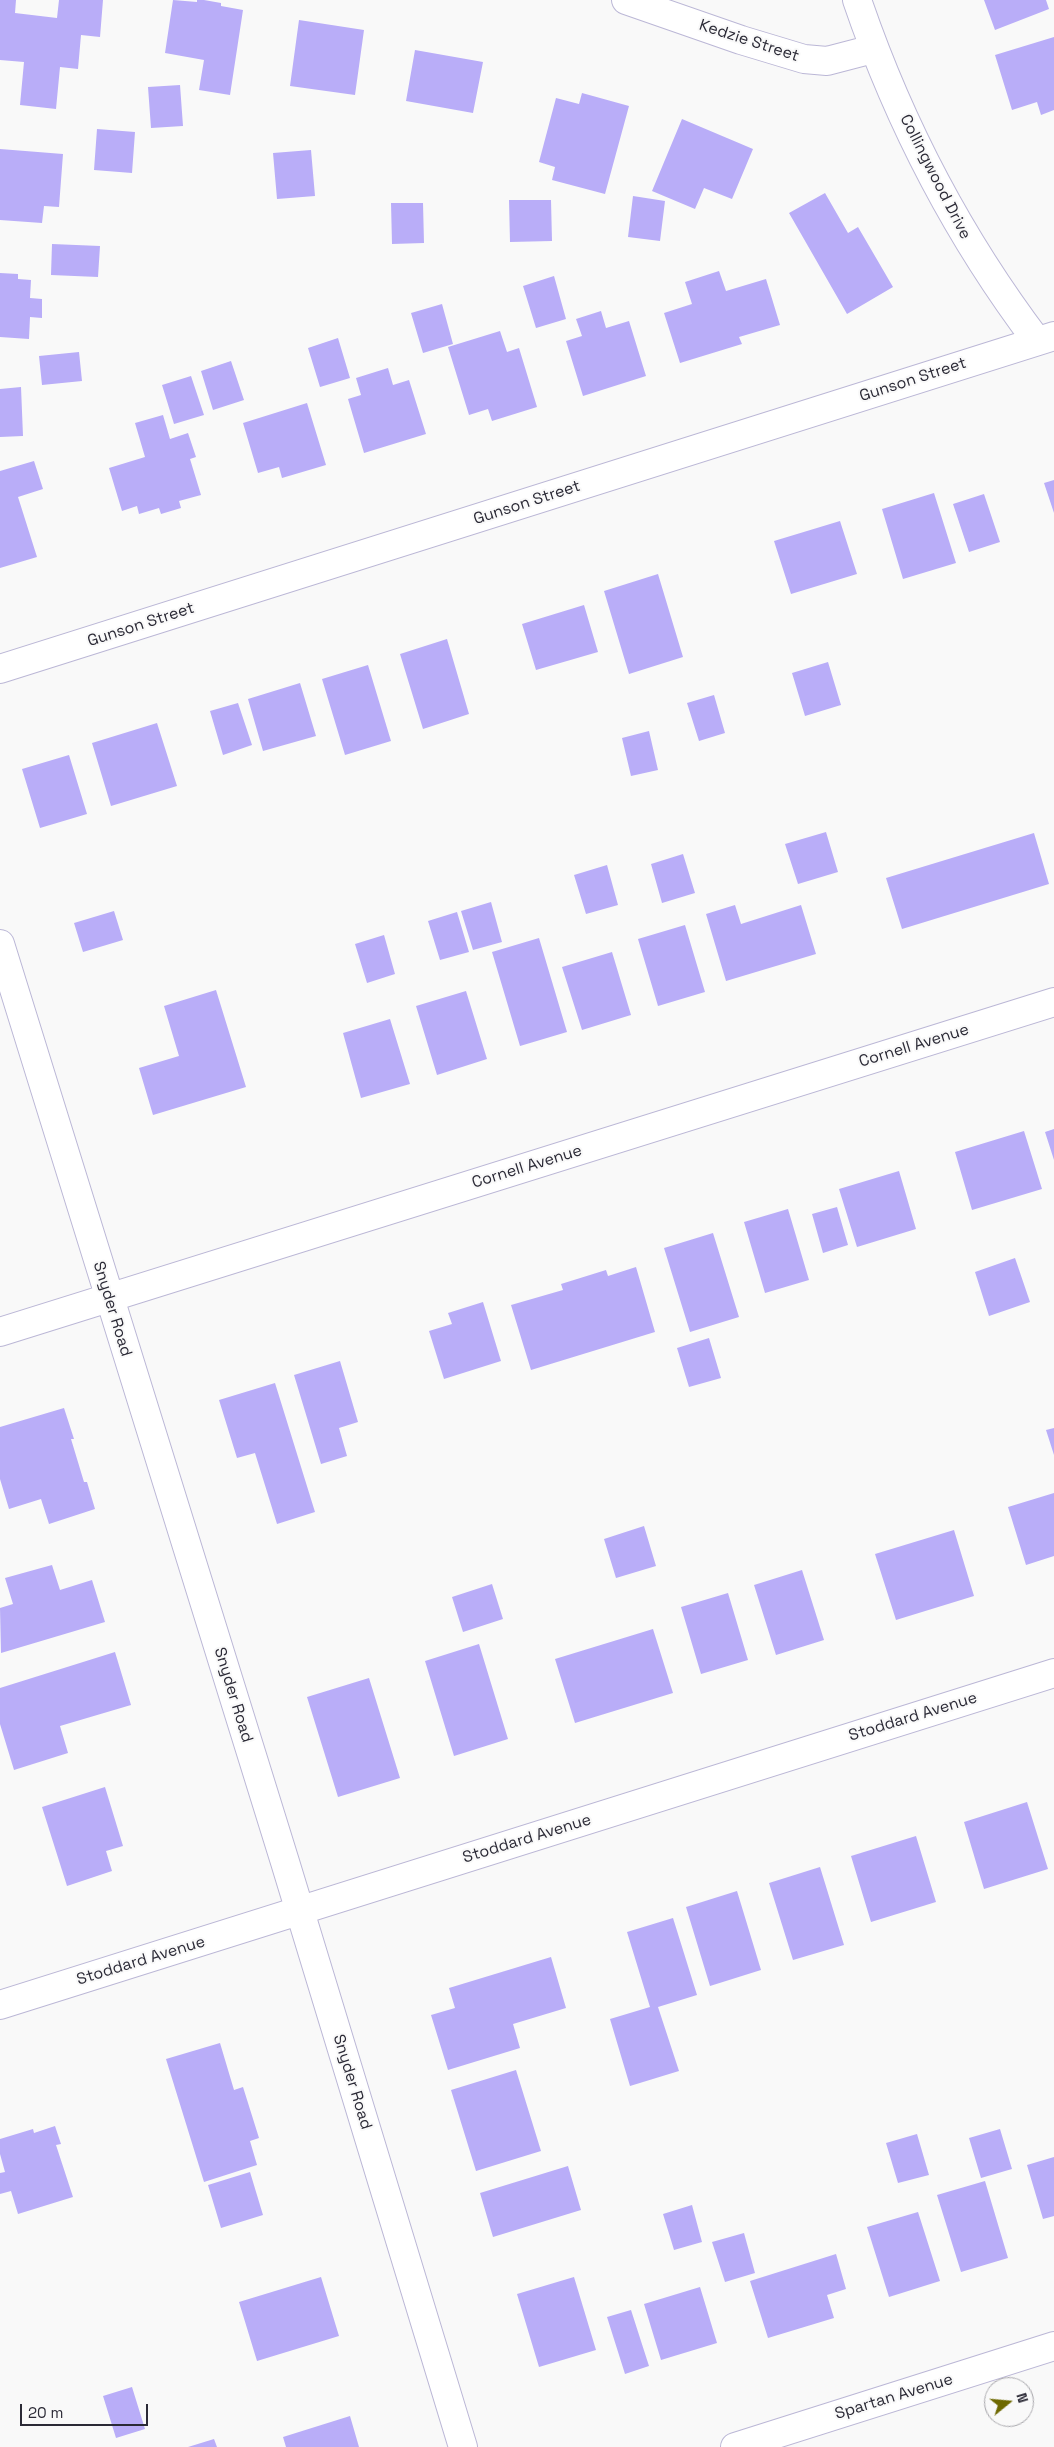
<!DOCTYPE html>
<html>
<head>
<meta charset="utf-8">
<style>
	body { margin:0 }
	#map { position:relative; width:1054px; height:2447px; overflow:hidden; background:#f9f9f9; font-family:"Space Grotesk",sans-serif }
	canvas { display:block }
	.north { position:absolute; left:984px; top:2377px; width:50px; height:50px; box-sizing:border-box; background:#f9f9f9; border:1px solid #a7a6ab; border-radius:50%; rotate:73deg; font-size:14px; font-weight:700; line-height:20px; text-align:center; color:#2b2a36 }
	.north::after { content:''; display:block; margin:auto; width:18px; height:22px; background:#6e6901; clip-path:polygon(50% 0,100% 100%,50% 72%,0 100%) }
	.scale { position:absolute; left:20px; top:2404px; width:128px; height:22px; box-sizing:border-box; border:2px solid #2b2a36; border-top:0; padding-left:6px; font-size:15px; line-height:18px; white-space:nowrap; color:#2b2a36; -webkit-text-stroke:4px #f9f9f9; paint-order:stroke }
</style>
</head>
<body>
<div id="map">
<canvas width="1054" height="2447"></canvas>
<div class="north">N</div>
<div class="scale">20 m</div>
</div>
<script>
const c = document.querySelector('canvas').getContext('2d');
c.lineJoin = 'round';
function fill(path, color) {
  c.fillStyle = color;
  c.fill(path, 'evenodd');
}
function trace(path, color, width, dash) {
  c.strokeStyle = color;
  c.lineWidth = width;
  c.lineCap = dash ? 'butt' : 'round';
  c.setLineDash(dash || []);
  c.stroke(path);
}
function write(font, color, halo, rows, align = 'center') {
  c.font = font + ' "Space Grotesk",sans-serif';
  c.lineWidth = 4;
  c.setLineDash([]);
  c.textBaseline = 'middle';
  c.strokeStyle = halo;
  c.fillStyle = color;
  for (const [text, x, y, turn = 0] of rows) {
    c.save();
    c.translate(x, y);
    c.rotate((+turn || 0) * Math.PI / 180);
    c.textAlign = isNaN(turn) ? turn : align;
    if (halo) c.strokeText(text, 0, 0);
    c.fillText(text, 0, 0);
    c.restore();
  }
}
fill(new Path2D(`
	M0 0H16L15 13 57 18 59 0H103L100 37 81 35 78 69 60 67 56 109 20 105 24 62 0 60Z
	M173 0 197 2V0H204L221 3V6L243 10 230 95 199 90 204 60 165 53Z
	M984 0H1046L1049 9 995 30Z
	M299 20 364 30 355 95 290 86Z
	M1054 37V110L1041 115 1037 102 1012 110 995 55Z
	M415 50 483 62 473 113 406 101Z
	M180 85 183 126 151 128 148 87Z
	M582 93 629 106 605 194 552 180 555 167 539 162 556 98 579 104Z
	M682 119 753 149 732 199 704 188 695 209 652 191Z
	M97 129 135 132 132 173 94 170Z
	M0 149 63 154 59 207 44 206 42 223 0 220Z
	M311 150 315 196 277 199 273 153Z
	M825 193 848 233 858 227 893 287 847 314 789 213Z
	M633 196 665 201 660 241 628 237Z
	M509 200H551L552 241 510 242Z
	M391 203H423L424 243 392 244Z
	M52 244 100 246 98 277 51 275Z
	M719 271 726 291 766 279 780 325 739 337 742 344 680 363 664 313 692 304 685 282Z
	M0 273 18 274V279L31 280 30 298 42 299V318L30 317 29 339 0 337Z
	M554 276 566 319 536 328 523 286Z
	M442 304 453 344 423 353 411 313Z
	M601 311 606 328 629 321 646 376 583 396 566 341 582 336 576 319Z
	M500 331 507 352 519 348 537 407 492 421 488 409 469 415 448 347Z
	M338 338 350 378 320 387 308 348Z
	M79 352 82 381 42 385 39 356Z
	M231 361 244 400 213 410 201 371Z
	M388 368 393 385 409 380 426 434 364 453 348 399 361 395 356 378Z
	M191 376 204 415 174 424 162 385Z
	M21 387 23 436 0 437V389Z
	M307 403 326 465 282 478 279 467 258 473 243 423Z
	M163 415 170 439 188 433 196 457 190 459 201 495 179 501 181 508 161 514 159 508 139 514 137 506 122 511 109 468 145 457 135 423Z
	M34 461 43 489 18 497 37 557 0 568V471Z
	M1054 480V513L1044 483Z
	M934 493 956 563 903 579 882 509Z
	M984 494 1000 542 969 552 953 504Z
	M840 521 857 574 791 594 774 541Z
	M658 574 683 657 629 674 604 591Z
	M584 605 598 652 536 670 522 624Z
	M447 639 469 714 423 729 400 654Z
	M828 662 841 705 805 716 792 673Z
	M368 665 391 741 345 755 322 679Z
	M300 683 316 736 263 751 248 699Z
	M714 695 725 733 699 741 687 703Z
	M238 703 252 745 223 755 210 711Z
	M157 723 177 786 111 806 92 743Z
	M649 731 658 770 631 776 622 738Z
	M69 755 87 814 40 828 22 769Z
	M826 832 838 872 798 884 785 844Z
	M1034 833 1049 884 902 929 886 878Z
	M683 854 695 893 662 903 651 864Z
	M607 865 618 905 586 914 574 875Z
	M491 902 502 942 473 950 461 911Z
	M735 905 741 924 801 905 816 954 726 981 706 914Z
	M114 911 123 940 83 952 74 923Z
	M457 912 469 952 440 960 428 921Z
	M685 925 705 992 658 1006 638 939Z
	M384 935 395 974 367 983 355 944Z
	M539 938 567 1032 520 1046 492 952Z
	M612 952 631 1015 582 1030 562 967Z
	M216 990 246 1087 153 1115 139 1068 179 1056 164 1006Z
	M466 991 487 1059 437 1075 416 1006Z
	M390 1019 410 1084 361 1098 343 1033Z
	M1054 1129V1160L1045 1132Z
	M1024 1131 1042 1189 972 1210 955 1152Z
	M899 1171 916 1229 857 1247 839 1189Z
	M837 1207 848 1245 823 1253 812 1214Z
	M788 1209 809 1280 765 1293 744 1222Z
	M713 1233 739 1317 690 1332 664 1248Z
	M1015 1258 1030 1302 989 1316 975 1272Z
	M636 1267 655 1332 531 1370 511 1305 563 1290 561 1284 606 1270 608 1276Z
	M483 1302 501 1361 444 1379 429 1331 452 1324 448 1313Z
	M709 1338 721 1378 689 1387 677 1348Z
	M340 1361 358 1422 339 1428 347 1456 321 1464 294 1375Z
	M275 1383 315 1512 277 1524 255 1453 237 1458 219 1400Z
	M64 1408 74 1439H71L84 1482H87L95 1509 49 1524 41 1499 9 1509 0 1479V1427Z
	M1054 1428V1455L1046 1430Z
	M1054 1493V1556L1026 1565 1008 1507Z
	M644 1526 656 1566 616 1578 604 1539Z
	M954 1530 974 1596 896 1620 875 1554Z
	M52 1565 60 1590 92 1580 105 1622 1 1653 0 1608 13 1604 5 1578Z
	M802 1570 824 1640 776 1655 754 1585Z
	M492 1584 503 1619 463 1632 452 1597Z
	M728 1593 748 1660 701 1674 681 1607Z
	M653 1629 673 1693 575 1723 555 1659Z
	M479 1644 508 1739 454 1756 425 1661Z
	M115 1652 131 1705 60 1726 68 1753 14 1770 0 1724V1688Z
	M369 1678 400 1778 338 1797 307 1697Z
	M105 1787 123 1846 106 1851 112 1871 67 1886 42 1807Z
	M1027 1802 1048 1869 984 1889 964 1822Z
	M916 1836 936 1902 871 1922 851 1856Z
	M820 1867 844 1945 793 1960 769 1883Z
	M737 1891 761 1970 710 1986 686 1907Z
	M673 1918 697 1995 658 2007 679 2071 630 2086 610 2019 650 2007 627 1932Z
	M551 1957 566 2008 513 2024 520 2048 448 2070 431 2015 455 2008 449 1988Z
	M220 2043 234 2090 243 2087 259 2138 250 2141 257 2165 204 2182 166 2059Z
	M516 2070 541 2151 476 2171 451 2090Z
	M55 2126 61 2144 56 2145 73 2197 18 2214 11 2191 0 2194V2173L5 2172 0 2154V2139L33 2129 34 2133Z
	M1000 2129 1012 2169 981 2178 969 2138Z
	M917 2134 929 2175 898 2183 886 2143Z
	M1054 2157V2216L1043 2219 1027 2165Z
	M568 2166 581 2210 493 2237 480 2193Z
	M250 2172 263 2215 221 2228 208 2185Z
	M985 2181 1008 2258 961 2272 937 2195Z
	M692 2205 702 2242 674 2250 663 2214Z
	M918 2212 940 2281 889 2297 867 2227Z
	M744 2233 755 2273 725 2282 712 2242Z
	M836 2254 846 2289 827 2295 834 2318 768 2338 750 2281Z
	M321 2277 339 2336 257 2361 239 2302Z
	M574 2277 596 2350 539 2367 517 2294Z
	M700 2287 717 2343 661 2360 644 2304Z
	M631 2310 649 2366 625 2374 607 2317Z
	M132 2387 145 2429 116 2438 103 2396Z
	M350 2416 359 2447H286L283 2437Z
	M214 2439 217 2447H188Z`), '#b9adf8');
const minor = new Path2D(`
	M626 0 741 40 804 59 827 61 873 49
	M857 0C899 123 959 238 1037 341
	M0 669 1054 336
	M0 944 285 1862 463 2447
	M0 1332 1054 1002
	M0 2005 1054 1673
	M735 2447 1054 2346`);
trace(minor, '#bbb7d6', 30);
trace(minor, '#fff', 28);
write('16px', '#2b2a36', '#f9f9f9', [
	["Kedzie Street",749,41,18],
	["Collingwood Drive",935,177,63],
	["Gunson Street",913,380,-18],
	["Gunson Street",527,503,-18],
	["Gunson Street",141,625,-18],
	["Cornell Avenue",914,1046,-17],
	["Cornell Avenue",527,1167,-17],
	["Snyder Road",112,1309,73],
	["Snyder Road",233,1695,73],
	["Stoddard Avenue",913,1717,-17],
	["Stoddard Avenue",527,1839,-17],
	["Stoddard Avenue",141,1961,-17],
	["Snyder Road",352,2082,73],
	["Spartan Avenue",894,2397,-17]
]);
</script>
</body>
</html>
